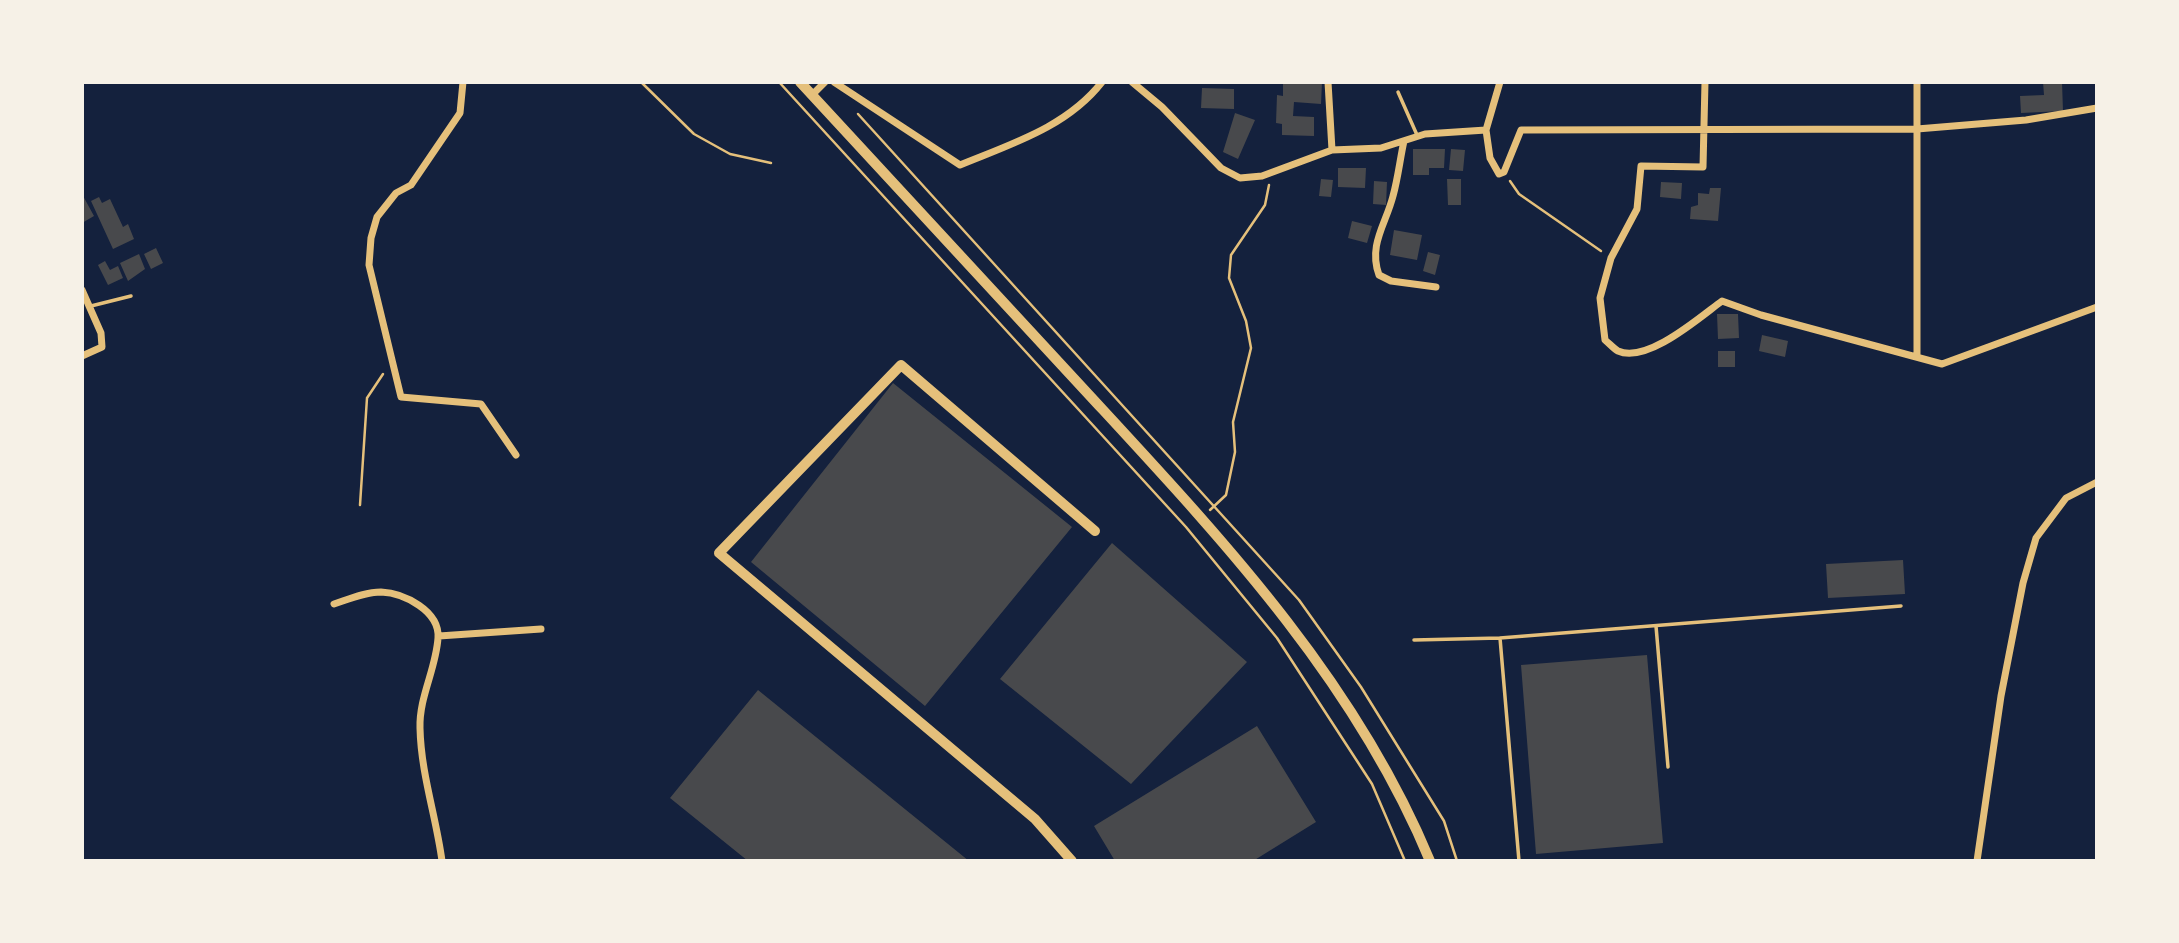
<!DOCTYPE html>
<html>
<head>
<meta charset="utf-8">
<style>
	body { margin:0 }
	#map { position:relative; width:2179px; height:943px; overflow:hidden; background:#14213d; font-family:Poppins,sans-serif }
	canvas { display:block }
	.frame { position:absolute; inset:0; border:84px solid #f6f1e7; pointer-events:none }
</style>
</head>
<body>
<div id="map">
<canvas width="2179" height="943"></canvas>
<div class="frame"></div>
</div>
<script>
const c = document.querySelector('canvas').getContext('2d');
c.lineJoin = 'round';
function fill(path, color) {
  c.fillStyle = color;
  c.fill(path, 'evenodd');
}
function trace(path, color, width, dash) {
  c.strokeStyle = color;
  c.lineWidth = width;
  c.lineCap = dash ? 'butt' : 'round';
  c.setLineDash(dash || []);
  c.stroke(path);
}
fill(new Path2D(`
	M1283 82H1322L1321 104 1294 102 1293 116 1314 117V136L1282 135V124L1276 123 1277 95 1283 96Z
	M2043 82H2062L2063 111 2021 113 2020 96 2044 95Z
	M1202 88 1234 89V109L1201 108Z
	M1235 113 1255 120 1238 159 1223 152Z
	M1413 149H1445L1444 168H1429V175H1413Z
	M1451 149 1465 150 1463 171 1449 170Z
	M1338 168H1366L1365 188 1338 187Z
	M1321 179 1333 180 1331 197 1319 196Z
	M1447 179H1461V205H1448Z
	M1374 181 1387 182 1386 205 1373 204Z
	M1661 182 1682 183 1681 199 1660 197Z
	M1710 188H1721L1718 221 1690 219 1691 207 1698 205V193L1709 194Z
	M82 194 94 216 82 223Z
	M99 197 102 203 110 199 123 227 128 224 134 239 113 249 91 201Z
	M1352 221 1372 226 1367 243 1348 238Z
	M1394 230 1422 235 1417 260 1390 255Z
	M156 248 163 263 151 269 144 254Z
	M1428 252 1440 255 1435 275 1423 271Z
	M139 254 145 269 128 281 120 263Z
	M105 261 110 270 118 266 123 278 108 285 98 265Z
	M1717 314H1738L1739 338 1718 339Z
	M1762 335 1788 341 1785 357 1759 351Z
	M1718 351H1735V367H1718Z
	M893 383 1072 527 925 706 751 562Z
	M1112 543 1247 662 1131 784 1000 679Z
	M1903 560 1905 594 1828 598 1826 564Z
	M1647 655 1663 843 1536 854 1521 665Z
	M758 690 969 861H748L670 798Z
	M1257 726 1316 822 1253 861H1115L1094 826Z`), '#48494c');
trace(new Path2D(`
	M641 82 694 134 730 154 771 163
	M779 82 1186 527 1277 638 1372 784 1405 861
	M858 114 1299 600 1361 687 1444 821 1457 861
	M1510 181 1519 194 1601 251
	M360 505 367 398 383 374
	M1210 510 1226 495 1235 452 1233 422 1251 348 1246 321 1229 278 1231 255 1265 205 1269 185`), '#e5c07b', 2.5);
trace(new Path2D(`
	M1398 92 1417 135
	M91 306 131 296
	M1656 626 1668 767
	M1500 638 1519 861
	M1414 640 1500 638 1901 606`), '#e5c07b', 3.5);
trace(new Path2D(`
	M463 82 460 113 411 185 396 193 377 217 371 238 369 265 401 397 481 404 516 455
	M834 82 960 165C1011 144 1067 127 1102 82
	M1132 82 1162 107 1221 168 1240 178 1262 176 1332 150 1381 148 1425 134 1486 130 1490 158 1499 174 1504 172 1521 130 1917 129 2026 120 2097 108
	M1328 82 1332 150
	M1705 82 1703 167 1641 166 1637 209 1611 258 1600 298 1605 340C1609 343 1614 349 1618 351 1647 364 1700 317 1722 301L1761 315 1942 364 2097 307
	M812 95 825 82
	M1486 130 1500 82
	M1404 141C1400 159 1398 178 1393 196 1386 224 1368 245 1379 275L1391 281 1436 287
	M82 290 101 333 102 347 82 356
	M1917 357V82
	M334 604C349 599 365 592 381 592 404 593 440 611 438 638 436 669 419 697 420 728 421 774 436 816 442 861
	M439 636 541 629
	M1977 861 2001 696 2023 583 2036 538 2066 498 2097 482`), '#e5c07b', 7);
trace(new Path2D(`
	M800 82C897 187 994 292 1091 397 1222 539 1355 680 1430 861
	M1072 861 1035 819 719 553 901 365 1095 531`), '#e5c07b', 10);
</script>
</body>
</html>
